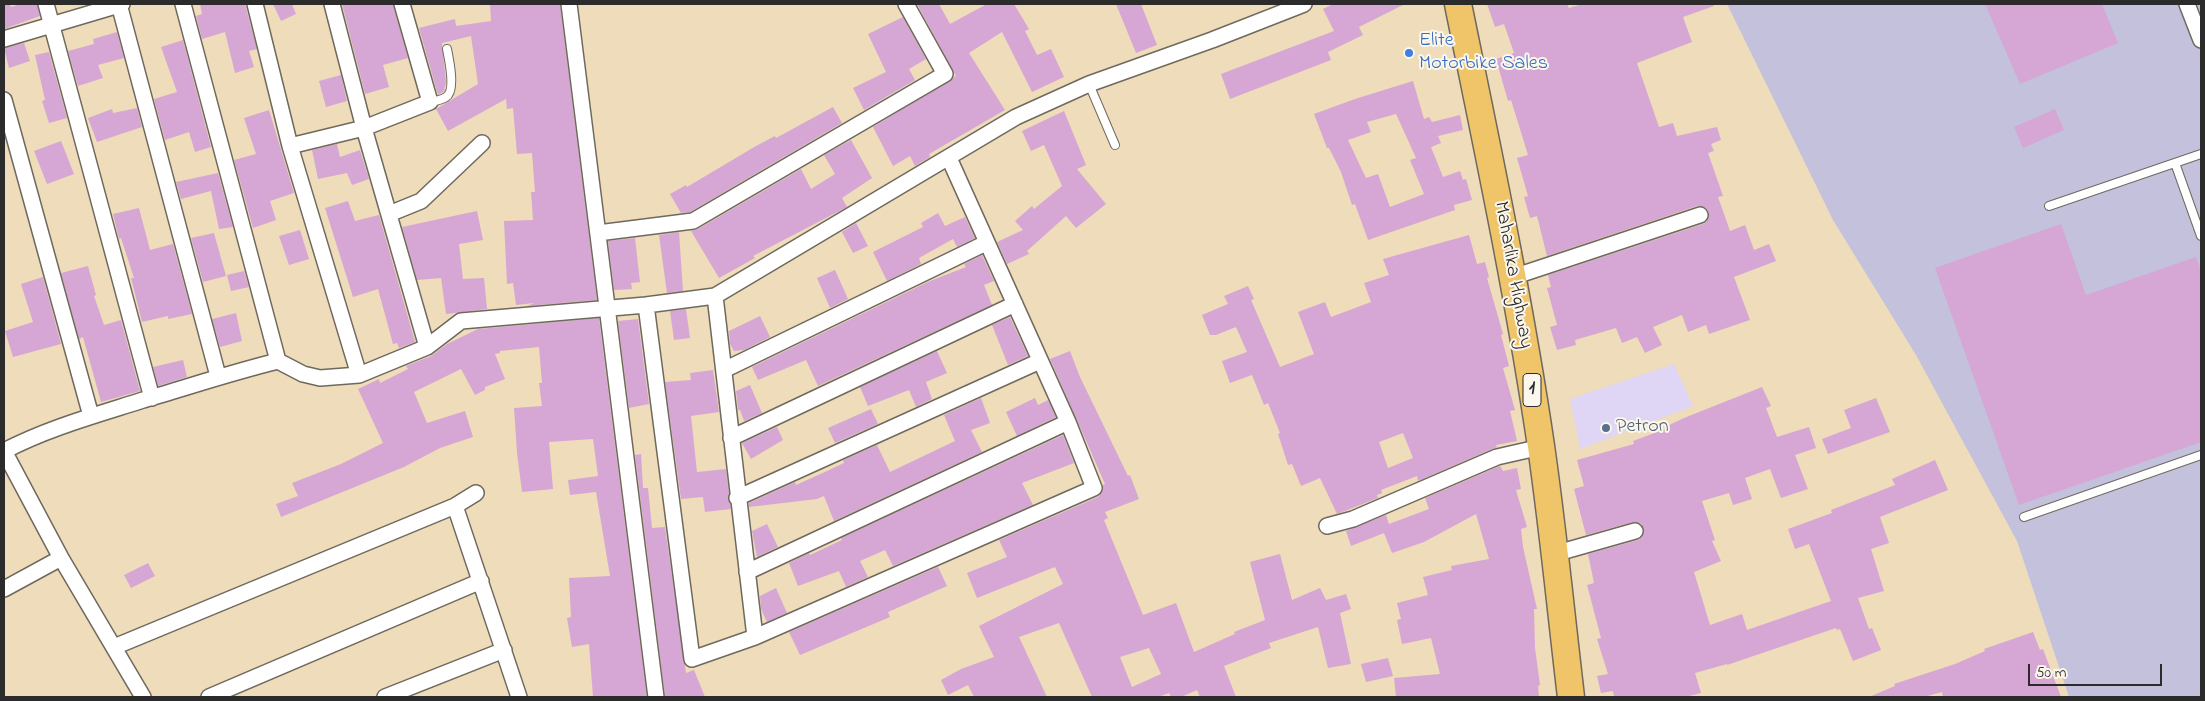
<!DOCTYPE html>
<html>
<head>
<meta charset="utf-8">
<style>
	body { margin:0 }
	#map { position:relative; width:2205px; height:701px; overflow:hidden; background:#eedcba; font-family:"Indie Flower",sans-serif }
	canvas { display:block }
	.frame { position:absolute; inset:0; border:5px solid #2b2b2b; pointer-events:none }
	.scale { position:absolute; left:2028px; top:664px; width:134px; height:22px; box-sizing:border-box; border:2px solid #2b2b2b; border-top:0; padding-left:6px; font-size:15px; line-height:18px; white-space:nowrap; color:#2b2b2b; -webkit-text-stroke:4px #fbf7ec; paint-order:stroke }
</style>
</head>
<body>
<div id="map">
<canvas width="2205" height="701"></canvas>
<div class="frame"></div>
<div class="scale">50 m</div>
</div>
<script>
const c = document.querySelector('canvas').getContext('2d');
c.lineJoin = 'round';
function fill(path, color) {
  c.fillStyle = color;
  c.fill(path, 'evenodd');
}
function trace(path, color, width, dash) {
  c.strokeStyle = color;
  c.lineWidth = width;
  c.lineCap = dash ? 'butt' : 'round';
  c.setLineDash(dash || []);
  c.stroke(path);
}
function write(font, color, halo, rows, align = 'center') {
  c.font = font + ' "Indie Flower",sans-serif';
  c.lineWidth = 4;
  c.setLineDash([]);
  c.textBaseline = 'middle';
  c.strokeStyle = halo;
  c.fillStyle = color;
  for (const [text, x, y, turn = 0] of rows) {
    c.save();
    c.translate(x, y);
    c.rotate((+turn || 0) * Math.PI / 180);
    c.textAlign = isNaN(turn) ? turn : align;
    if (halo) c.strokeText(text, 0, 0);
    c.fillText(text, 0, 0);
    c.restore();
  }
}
fill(new Path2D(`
	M1674 364 1693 406 1580 449 1570 399Z`), '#dfd5f5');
fill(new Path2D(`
	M1727 4H2201V697H2069L2017 541 1916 355 1833 220Z`), '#c3c1db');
fill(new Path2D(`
	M4 4H10L11 7 21 4H37L40 16 4 29Z
	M200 4H245L257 49 249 51 254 67 235 73 225 32 202 39 196 16 202 14Z
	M273 4H292L296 14 281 21Z
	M342 4H393L408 58 383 65 389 87 365 94Z
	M490 4H560L597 300 527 306 534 303 516 305 513 283 507 284 504 221 533 220 531 192H535L532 153 517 154 513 108 507 109 506 99 448 131 436 109 478 84 471 36 442 43 446 82 444 91 438 95 419 28 455 19 456 26 491 21Z
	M917 4H939L950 24 987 4H1014L1029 29 1025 31 1037 55 1051 49 1064 77 1032 92 1002 32 969 53 1005 110 929 154 930 157 915 166 910 156 893 166 873 127 956 76Z
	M1116 4H1141L1157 45 1136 53Z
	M1333 4H1405L1359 27 1363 35 1328 52 1331 60 1230 99 1221 74 1334 31 1323 9Z
	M1487 4H1567L1569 8 1582 4H1713L1714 6 1683 17 1692 42 1637 63 1659 127 1673 123 1677 136 1717 127 1721 140 1711 144 1714 151 1708 153 1723 196 1718 197 1730 231 1745 225 1754 250 1769 244 1776 261 1734 277 1750 320 1709 334 1706 325 1688 332 1682 315 1653 327 1662 345 1645 353 1637 337 1622 343 1616 328 1575 340 1576 345 1557 350 1550 327 1557 325 1547 288 1551 287 1548 275 1703 224 1707 221 1709 213 1706 208 1697 206 1547 256 1537 216 1530 218 1524 197 1528 196 1517 158 1528 155 1511 100 1508 101 1496 59 1514 53 1504 24 1495 27Z
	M1985 4H2102L2118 43 2020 84Z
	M903 17 926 59 909 69 915 80 864 110 853 88 886 72 868 34Z
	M117 32 124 58 98 65 103 78 78 86 68 51 94 44 93 39Z
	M183 40 211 147 195 152 189 132 165 140 154 99 177 92 161 47Z
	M24 43 30 61 9 68 4 48Z
	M49 52 67 118 49 123 42 101 45 100 35 55Z
	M341 75 347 101 326 107 319 81Z
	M1413 81 1424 119 1429 117 1432 122 1460 115 1463 130 1438 136 1441 143 1431 147 1443 177 1460 171 1463 180 1466 179 1472 200 1454 205 1455 210 1368 240 1355 204 1352 205 1341 172 1329 148H1327L1314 114 1355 99ZM1396 114 1416 158 1410 160 1424 194 1390 207 1378 174 1366 178 1348 140 1371 132 1367 122Z
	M833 107 842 123 690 212 681 213 670 194 686 185 687 187 756 146 775 136 776 138Z
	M137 108 142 127 97 142 88 118 112 109 113 113Z
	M2055 109 2064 130 2023 148 2014 127Z
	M269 110 294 193 270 201 276 220 253 228 234 160 256 154 244 118Z
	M1064 111 1086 165 1077 169 1106 204 1076 228 1066 216 1027 251 1029 254 1007 264 997 242 1023 230 1015 221 1032 206 1034 209 1062 186 1044 145 1031 151 1022 131Z
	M851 140 872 178 842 198 847 207 753 256 755 258 719 278 691 231 698 229 801 169 811 189 835 174 824 155Z
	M61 141 74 174 47 184 34 151Z
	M337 144 340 157 360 150 369 179 352 185 347 173 318 179 312 150Z
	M218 173 233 227 219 229 211 191 181 199 176 182Z
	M348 201 355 221 379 215 415 342 399 348 397 343 393 344 378 289 353 297 325 208Z
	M139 208 150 250 173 244 192 314 168 319V316L142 322 131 278H134L121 238 119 239 113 214Z
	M477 211 483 240 459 244 463 279 484 278 487 309 446 314 441 278 417 280 402 227Z
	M938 213 945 226 965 217 975 238 957 247 953 239 919 258 921 264 887 281 873 252 923 227 921 223Z
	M856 223 868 246 853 253 842 232Z
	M2061 224 2086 295 2196 257 2201 271V442L2019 505 1935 268Z
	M300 230 309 259 289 265 279 236Z
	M679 232 683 291 667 293 659 235Z
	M214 233 226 276 203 282 191 238Z
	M1469 235 1477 264 1485 262 1489 277 1487 278 1503 334 1501 335 1509 366 1503 368 1515 410 1510 411 1517 441 1496 445 1497 447 1418 481 1417 476 1381 490 1382 493 1377 495 1378 498 1337 514 1320 478 1301 486 1292 464 1288 465 1278 434 1280 433 1268 403 1264 405 1252 375 1230 383 1222 361 1247 352 1236 327 1216 335H1210L1202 315 1228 304 1224 296 1248 286 1254 299 1251 300 1280 367 1314 354 1298 312 1325 302 1331 317 1371 302 1364 283 1389 275 1383 259ZM1403 433 1413 458 1388 468 1379 442Z
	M635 238 640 282 631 283 632 289 614 290 608 241Z
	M982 255 994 281 984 285 992 305 818 386 806 360 758 380 752 367 930 281 966 267 964 264Z
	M88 266 96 295 94 296 104 325 121 320 140 391 101 402 83 337 79 339 61 273Z
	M835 270 848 299 830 308 817 278Z
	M244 271 249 287 231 291 227 275Z
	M43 277 61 344 13 357 5 331 33 322 21 284Z
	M686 309 690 338 674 340 670 311Z
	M236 313 242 341 220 347 212 319Z
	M760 316 770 337 744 350 734 351 730 344 729 331Z
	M1010 317 1028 356 1008 365 992 325Z
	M599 318 647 697H593L589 644 572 647 567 618 571 617 569 578 610 576 596 492 570 495 568 480 598 476 593 439 549 442 553 489 522 492 517 453 514 408 542 406 539 383H542L539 347 500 351V353L495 354 505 379 485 387V390L475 395 461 369 414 392 427 423 465 411 473 437 440 448 404 467 281 517 276 504 298 496 292 483 341 464 383 443 358 389 379 379 380 383 408 369 406 366 431 356 447 344 478 329Z
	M638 319 649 404 629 408 618 321Z
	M937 351 947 373 926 382 932 399 916 407 909 390 868 406 860 387Z
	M1070 351 1080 377 1128 476 1130 475 1139 499 1105 512 1108 518 1104 520 1143 615 1176 603 1194 652 1235 634 1234 632 1265 620 1250 562 1280 554 1292 600 1320 588 1326 600 1346 594 1351 609 1340 613 1351 664 1328 668 1318 627 1269 643 1271 648 1224 666 1236 697H1200L1197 690 1181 697H1171L1169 693 1158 697H1092L1059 623 1019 637 1047 697H974L968 685 948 695 941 680 961 669 994 657 979 626 1063 584 1055 567 977 598 967 573 1007 557 999 540 1098 497 1103 490V485L1105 484 1050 359ZM1149 648 1161 674 1132 687 1120 657Z
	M183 360 187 377 158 386 153 367Z
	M713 370 719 412 691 416 697 472 726 469 731 509 705 512 703 497 681 499 665 382 691 380 690 373Z
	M750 385 762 413 744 421 740 410H738L736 391Z
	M1762 387 1771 406 1766 408 1777 437 1809 427 1816 448 1795 455 1808 489 1781 498 1770 469 1745 478 1752 499 1733 505 1729 493 1702 501 1715 540 1712 541 1721 561 1694 572 1710 625 1742 614 1747 630 1831 601 1809 544 1795 549 1788 529 1832 513 1831 510 1895 485 1892 479 1935 460 1948 490 1880 517 1889 543 1871 549 1884 591 1858 598 1869 629 1872 628 1881 650 1853 661 1840 629 1837 630 1836 628 1727 665V664L1695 673 1701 693 1685 697H1614L1613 691 1601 693 1597 676 1608 674 1597 639 1601 638 1587 585 1594 583 1588 554 1638 540 1642 537 1644 529 1641 524 1633 522 1586 535 1574 489 1584 486 1577 460 1634 444 1633 441 1668 428 1667 426 1684 418Z
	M981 398 990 423 971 430 982 452 834 521 824 496 817 499 749 507V503L795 482 796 485 827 471 844 463 843 460 877 445 890 472 955 441 944 415Z
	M1035 398 1038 405 1048 400 1056 417 1017 436 1006 412Z
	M1876 398 1890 432 1828 454 1822 439 1851 428 1844 410Z
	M871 409 878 424 835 443 828 428Z
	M777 427 783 440 751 459 742 443Z
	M1063 435 1074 463 1022 483 1033 505 893 566 885 550 860 561 868 577 846 587 839 571 798 586 789 563 809 553 810 555 842 540 841 538Z
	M641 454 643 488H648L652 528 665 527 686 673 694 670 705 697H665L635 455Z
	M1500 466 1503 471 1517 468 1521 489 1516 490 1527 527 1521 529 1523 547 1537 609H1534L1535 648 1540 685 1538 686 1539 697H1396L1394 678 1440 674 1431 638 1402 644 1397 620 1401 619 1397 603 1428 595 1423 577 1452 570 1451 566 1489 559 1476 514 1424 542 1392 553 1384 533 1351 546 1346 531 1386 515 1389 524 1429 509 1425 498Z
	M767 524 778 547 757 557 752 531Z
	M148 563 155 576 131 588 124 575Z
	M938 567 947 586 888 612 890 617 800 655 789 632Z
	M776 588 787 613 767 622 761 609 760 596Z
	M2033 632 2040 650 2043 649 2061 697H1943L1942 692 1924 697H1869L1895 686 1894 684 1955 664 1985 651 1984 649Z
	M1388 658 1393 676 1366 682 1361 664Z`), '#d6a7d4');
const service = new Path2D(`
	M1089 84 1115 145
	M430 102C435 101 442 100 446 97 456 91 449 59 447 49
	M2175 163 2201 236
	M2049 206 2201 154
	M2024 517 2201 455`);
const minor = new Path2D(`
	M46 4 152 398
	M119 4 218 376
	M183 4 278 361
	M255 4 290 146 359 375
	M332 4 364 128 427 347
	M569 4 656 697
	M2187 4 2201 40
	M4 39 122 4
	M4 100 91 416
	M290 146 364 128 430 102 402 4
	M389 214 421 201 482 143
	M598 233 693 221 945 74 906 4
	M1513 277 1700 215
	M646 305 692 659 755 637 715 296
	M724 370 986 243
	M731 438 1015 304
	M737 498 1040 361
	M455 506 519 697
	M1327 526 1353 519 1497 457 1541 447
	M1554 554 1635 531
	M747 572 1068 422
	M4 589 61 558
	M755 637 1094 488 1068 422 949 158
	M114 647 455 506 476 493
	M143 697 61 558 4 451C48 428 96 415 143 400 188 387 233 372 278 361L303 374 320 378 359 375 427 347 461 321 646 305 715 296 1016 117 1089 84 1212 40 1304 4
	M209 697 481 581
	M385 697 504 650`);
const trunk = new Path2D(`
	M1458 4C1488 151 1519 297 1541 446 1553 529 1561 613 1571 697`);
trace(service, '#6f695d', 10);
trace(minor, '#6f695d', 18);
trace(trunk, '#6f695d', 29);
trace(service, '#fff', 8);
trace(minor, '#fff', 15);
trace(trunk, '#f0c469', 26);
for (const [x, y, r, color] of [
	[1409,53,5,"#3f7fe0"],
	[1606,428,5,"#5c6f8a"]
]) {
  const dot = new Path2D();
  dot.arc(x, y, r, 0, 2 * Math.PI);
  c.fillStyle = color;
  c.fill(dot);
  trace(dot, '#fbf7ec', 2);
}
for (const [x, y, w] of [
	[1532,390,18]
]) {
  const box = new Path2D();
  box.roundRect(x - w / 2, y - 16.5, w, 33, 4);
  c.fillStyle = '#fbf7ec';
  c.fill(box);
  trace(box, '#2b2b2b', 1);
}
write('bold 19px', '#2b2b2b', null, [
	["1",1532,390]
]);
write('20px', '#366cbe', '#fbf7ec', [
	["Elite",1419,42],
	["Motorbike Sales",1419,65]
], 'left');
write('20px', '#2b2b2b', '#fbf7ec', [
	["Maharlika Highway",1512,275,80]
]);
write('20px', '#4e5e75', '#fbf7ec', [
	["Petron",1616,428]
], 'left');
</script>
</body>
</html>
